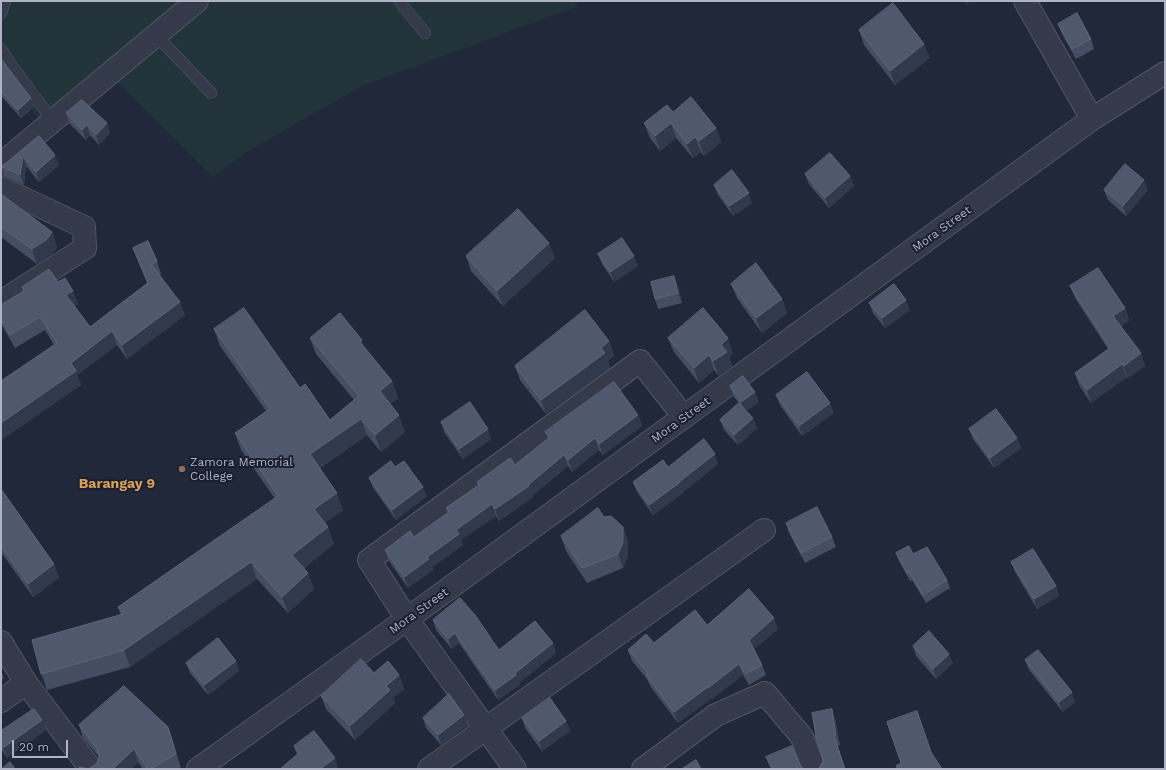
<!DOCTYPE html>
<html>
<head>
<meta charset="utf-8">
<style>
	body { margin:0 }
	#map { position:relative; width:1166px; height:770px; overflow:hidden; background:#202839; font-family:"Work Sans",sans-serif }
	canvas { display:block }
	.frame { position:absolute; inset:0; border:2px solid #aeb4c6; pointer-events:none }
	.scale { position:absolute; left:12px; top:740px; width:56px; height:18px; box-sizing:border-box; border:2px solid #aeb4c6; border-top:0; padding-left:5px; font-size:12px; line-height:14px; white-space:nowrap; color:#aeb4c6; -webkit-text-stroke:3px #191f2e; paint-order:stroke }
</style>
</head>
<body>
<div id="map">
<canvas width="1166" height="770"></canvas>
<div class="frame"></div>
<div class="scale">20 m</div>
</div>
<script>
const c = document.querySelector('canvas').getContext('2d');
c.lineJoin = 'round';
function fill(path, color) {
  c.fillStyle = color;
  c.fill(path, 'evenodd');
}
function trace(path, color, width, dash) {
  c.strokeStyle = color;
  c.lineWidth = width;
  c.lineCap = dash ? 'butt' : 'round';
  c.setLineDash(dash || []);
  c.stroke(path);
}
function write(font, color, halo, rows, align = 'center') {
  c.font = font + ' "Work Sans",sans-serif';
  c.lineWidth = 4;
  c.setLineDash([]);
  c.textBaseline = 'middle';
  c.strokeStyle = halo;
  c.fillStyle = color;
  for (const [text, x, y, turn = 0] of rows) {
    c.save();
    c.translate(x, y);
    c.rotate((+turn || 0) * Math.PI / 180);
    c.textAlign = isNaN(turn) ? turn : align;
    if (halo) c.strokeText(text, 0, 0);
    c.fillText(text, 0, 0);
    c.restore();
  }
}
fill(new Path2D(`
	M3 1H184L41 122 1 69V6Z
	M213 1H574L578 6 362 86 240 156 213 177 114 79Z`), '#22343a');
const service = new Path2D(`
	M399 1 425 33
	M1 13 5 1
	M156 35 211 93
	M1 49 12 66 53 121`);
const minor = new Path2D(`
	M1025 1 1092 119
	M1 164 197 1
	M1 188 84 227 85 248 1 302
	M1 642 26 683 91 769
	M1 701 26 683
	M198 769 407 619 1092 119 1165 73
	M429 769 764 530
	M515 769 407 619 369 560 640 361 684 417
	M643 769 716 715 765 693 802 737 814 769`);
trace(service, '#515767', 12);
trace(minor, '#515767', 24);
trace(service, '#343a49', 11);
trace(minor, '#343a49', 22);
fill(new Path2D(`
	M1058 24 1091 39 1094 49 1076 59 1062 34Z
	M859 30 930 58 895 85 864 45Z
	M1 61 31 98 34 107 21 118 2 97 1 94Z
	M673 112 716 128 721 142 704 156 701 152 693 158 676 138 660 151 650 138 644 123Z
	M66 113 107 123 110 133 99 145 90 135 86 140 69 123Z
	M39 136 59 165 39 182 26 166 24 185 4 176 1 166 5 164Z
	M805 174 850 176 854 186 829 208 809 184Z
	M714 185 752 203 733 216 718 195Z
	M1104 190H1148L1126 216 1108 200Z
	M1 194 52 232 57 247 51 255 37 264 1 237Z
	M133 248 157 261 161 274 160 275 185 315 127 359 117 345 77 375 81 385 1 440V381L54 345 45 330 15 348 1 324V305L23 291 22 287 58 282 78 304 75 306 90 327 147 283Z
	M598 254 638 266 614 282 602 264Z
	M466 256 555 258 503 306 471 271Z
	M731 284 782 299 787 313 762 333 737 298Z
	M678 286 682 303 658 309 655 299Z
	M1070 286 1125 308 1129 320 1121 326 1141 353 1145 366 1128 378 1127 377 1091 403 1079 385 1075 373 1108 349 1075 298Z
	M869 303 910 310 885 328 873 313Z
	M214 329 300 388 330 420 354 400 316 354 310 338 364 347 392 381 398 398 390 404 405 432 381 452 367 435 320 468 343 510 324 523 334 544 304 568 314 589 288 613 257 579 130 667 47 690 41 673 121 615 118 607 275 499 241 450 235 433 266 411 220 346Z
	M668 338 733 353 729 357 732 366 719 376 714 370 699 383 674 352Z
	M609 341 614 356 608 361 610 368 546 414 520 380 515 366Z
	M730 386 759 402 746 411 757 428 738 445 724 430 720 420 739 403 733 396Z
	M776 395 834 413 802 436 780 405Z
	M638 415 642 426 603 455 599 450 572 472 568 466 532 496 533 497 499 521 496 516 461 540 463 545 432 567 433 570 408 588 389 561 385 550 414 537 448 513 446 508 478 486 477 482 515 465 548 438 545 432Z
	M441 422 491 439 463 459 444 432Z
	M969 429 1021 448 994 468 973 439Z
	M718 464 683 492V493L653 515 637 492 633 482 668 467Z
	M395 467 427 496 396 520 373 488 369 478Z
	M1 489 54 564 59 578 33 597 1 552Z
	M604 517 623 527 628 542V556L623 568 587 583 566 551 561 536Z
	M786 523 832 537 836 547 805 563 789 533Z
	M896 553 913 554 947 580 950 588 926 603 912 580 910 581 899 561Z
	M1011 562 1056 586 1059 596 1037 609 1015 572Z
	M433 620 499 650 556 653 519 683 520 685 498 700 459 643 452 649 436 630Z
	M707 625 778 629 754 649 762 665 766 675 749 685 743 675 712 699V698L678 723 650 686 647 679 632 661 628 650 654 643Z
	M913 646 953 663 936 679 916 656Z
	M1025 660 1075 702 1063 712 1029 670Z
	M236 661 239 671 208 695 190 673 186 663Z
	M1 671 4 678 1 680Z
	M374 673 399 675 404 689 393 698 395 703 355 740 326 709 321 696Z
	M423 718 468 725 441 745 426 728Z
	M522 718 566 721 570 731 542 751 525 728Z
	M835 719 840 745 837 746 820 767 823 761Z
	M79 725 168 727 181 767 177 769H143L138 762 131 769H78H88L94 766 98 761 99 757 83 738Z
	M46 730 7 758 1 749V731Z
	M294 746 338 768 297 755Z`), '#444d61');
fill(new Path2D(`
	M965 1H971L966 4Z
	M924 44 930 58 895 85 890 71Z
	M31 98 34 107 21 118 18 110Z
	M107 123 110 133 99 145 96 135Z
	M671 123 676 138 660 151 655 136Z
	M87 125 90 135 86 140 82 130Z
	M716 128 721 142 704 156 699 141Z
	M695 137 701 152 693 158 687 144Z
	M55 155 59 165 39 182 36 172Z
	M23 156 26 166 24 185 20 175Z
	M850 176 854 186 829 208 825 198Z
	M1144 180 1148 190 1126 216 1123 206Z
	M749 193 752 203 733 216 729 206Z
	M52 232 57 247 51 255 37 264 32 249Z
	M549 243 555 258 503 306 497 291Z
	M634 256 638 266 614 282 610 272Z
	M674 276 678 286 682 303 678 293Z
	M73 291 78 304 71 309 66 295Z
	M782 299 787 313 762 333 756 318Z
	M906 300 910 310 885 328 882 318Z
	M180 302 185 315 127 359 122 345Z
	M1125 308 1129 320 1118 328 1113 316Z
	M112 331 117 345 77 375 81 385 1 440V423L71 363Z
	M728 338 733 353 729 357 732 366 719 376 713 361 721 345Z
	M362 340 368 357 360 342Z
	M609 341 614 356 608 361 610 368 546 414 541 400 601 348Z
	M1141 353 1145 366 1128 378 1124 366Z
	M709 355 714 370 699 383 694 368Z
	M1122 364 1127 377 1091 403 1087 390Z
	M392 381 398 398 386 407 380 391Z
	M755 392 759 402 745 412 741 402Z
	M830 403 834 413 802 436 799 426Z
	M399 415 405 432 381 452 375 435Z
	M638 415 642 426 603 455 599 444Z
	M753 418 757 428 738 445 734 435Z
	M361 419 367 435 316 470 310 454Z
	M488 429 491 439 463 459 459 449Z
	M595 438 599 450 572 472 568 460Z
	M1017 438 1021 448 994 468 990 458Z
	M715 454 718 464 683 492V493L653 515 649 505Z
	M564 455 568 466 532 496 533 497 499 521 495 509 528 485Z
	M423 487 427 496 396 520 392 510Z
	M337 493 343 510 320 526 314 509Z
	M492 504 496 516 461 540 463 545 432 567 433 570 408 588 404 577 427 557 456 530Z
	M328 527 334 544 298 572 292 555Z
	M623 527 628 542V556L623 568 618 554Z
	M251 562 257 579 130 667 124 650Z
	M54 564 59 578 33 597 28 584Z
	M308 573 314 589 288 613 282 597Z
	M1056 586 1059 596 1037 609 1034 599Z
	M774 618 778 629 753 650 749 640Z
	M455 633 459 643 452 649 448 639Z
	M553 643 556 653 519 683 520 685 498 700 495 690Z
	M949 654 953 663 936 679 933 669Z
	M236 661 239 671 208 695 204 685Z
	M739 664 743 675 712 699 708 688Z
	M399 675 404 689 393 698 395 703 355 740 350 726 386 686Z
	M708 687 712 698 678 723 674 712Z
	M1072 692 1075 702 1063 712 1059 702Z
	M832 709 835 719 840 745 836 735Z
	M464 715 468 725 441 745 438 735Z
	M42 720 46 730 7 758 3 748Z
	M566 721 570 731 542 751 539 741Z
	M168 727 173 740 181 767 176 754Z
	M134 749 138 762 131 769H113Z
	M335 758 338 768 337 769H320Z`), '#31394c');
const building = new Path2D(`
	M893 3 924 44 890 71 859 30Z
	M1077 13 1091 39 1072 49 1058 24Z
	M2 60 31 98 18 110 1 91V61Z
	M691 97 716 128 699 141 695 137 687 144 671 123 655 136 644 123 667 105 673 112Z
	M82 100 107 123 96 135 87 125 82 130 66 113Z
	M39 136 55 155 36 172 23 156 20 175 1 166 5 164Z
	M830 153 850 176 825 198 805 174Z
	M1125 164 1144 180 1123 206 1104 190Z
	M732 170 749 193 729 206 714 185Z
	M1 194 52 232 46 240 32 249 1 227Z
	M518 209 549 243 497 291 466 256Z
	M622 238 634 256 610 272 598 254Z
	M148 241 157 261 151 264 180 302 122 345 112 331 71 363 76 371 1 423V381L57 343 40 317 10 335 1 319V305L24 291 22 287 49 269 58 282 65 278 73 291 66 295 90 327 148 283 133 248Z
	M756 263 782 299 756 318 731 284Z
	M1098 268 1125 308 1113 316 1141 353 1124 366 1122 364 1087 390 1075 373 1110 348 1070 286Z
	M674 276 678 293 655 299 651 282Z
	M894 284 906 300 882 318 869 303Z
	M244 308 300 388 305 384 330 420 359 396 310 338 340 313 362 340 360 342 392 381 380 391 399 415 375 435 361 419 310 454 337 493 314 509 328 527 292 555 308 573 282 597 251 562 124 650 41 674 32 640 123 614 118 607 278 496 235 433 270 409 214 329Z
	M703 308 728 338 721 345 727 352 713 361 709 355 694 368 668 338Z
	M585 310 609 341 601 348 605 353 541 400 515 366Z
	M807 372 830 403 799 426 776 395Z
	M743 376 755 392 741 402 730 386Z
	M614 382 638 415 599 444 595 438 568 460 564 455 528 485 529 486 495 509 492 504 456 530 459 534 427 557 429 559 404 577 385 550 410 531 414 537 449 512 446 508 479 485 477 482 510 458 515 465 550 437 545 432Z
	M470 402 488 429 459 449 441 422Z
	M739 403 753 418 734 435 720 420Z
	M996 409 1017 438 990 458 969 429Z
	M704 439 715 454 679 482V483L649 505 633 482 663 460 668 467Z
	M391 461 395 467 404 461 423 487 392 510 369 478Z
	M1 489 54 564 28 584 1 546Z
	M817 507 832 537 801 553 786 523Z
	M598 508 604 517 611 516 623 527V542L618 554 582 568 561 536Z
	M909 546 913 554 927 547 947 580 923 595 909 572 907 573 896 553Z
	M1033 549 1056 586 1034 599 1011 562Z
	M749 589 774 618 749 640 762 665 745 674 739 664 708 688V687L674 712 646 675 648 673 628 650 646 634 654 643 695 610 707 625Z
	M460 598 475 615 499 650 535 621 553 643 515 673 516 675 495 690 455 633 448 639 433 620Z
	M929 631 949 654 933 669 913 646Z
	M218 638 236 661 204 685 186 663Z
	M1038 650 1072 692 1059 702 1025 660Z
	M361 659 374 673 388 661 399 675 386 686 390 690 350 726 321 696Z
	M124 686 168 727 176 754 150 769H148L134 749 113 769H78L80 767 88 769 94 766 98 761 99 755 97 751 98 750 79 725Z
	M449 694 464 715 438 735 423 718Z
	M550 698 566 721 539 741 522 718Z
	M34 709 42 720 3 748 1 744V731Z
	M832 709 836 735 834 736 845 769H817L820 767 823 761 822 755 815 735H816L812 713Z
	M917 711 931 752 942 769H898L896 766 901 763 887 722Z
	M314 731 335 758 320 769H280L299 753 294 746Z
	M792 746 799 763 803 769H772L766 757Z
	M696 760 701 769H682Z
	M10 762 15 769H2Z`);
fill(building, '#4f586c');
trace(building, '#5e667a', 1);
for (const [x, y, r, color] of [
	[182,469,4,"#8d6e63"]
]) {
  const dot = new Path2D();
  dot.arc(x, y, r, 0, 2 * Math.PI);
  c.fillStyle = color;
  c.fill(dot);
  trace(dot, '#191f2e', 1.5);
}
write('12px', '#aeb4c6', '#191f2e', [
	["Mora Street",942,229,-36],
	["Mora Street",681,420,-36],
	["Mora Street",419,611,-36]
]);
write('12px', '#aeb4c6', '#191f2e', [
	["Zamora Memorial",190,462],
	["College",190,476]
], 'left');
write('bold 14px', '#d69e59', '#191f2e', [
	["Barangay 9",117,484]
]);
</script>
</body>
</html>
